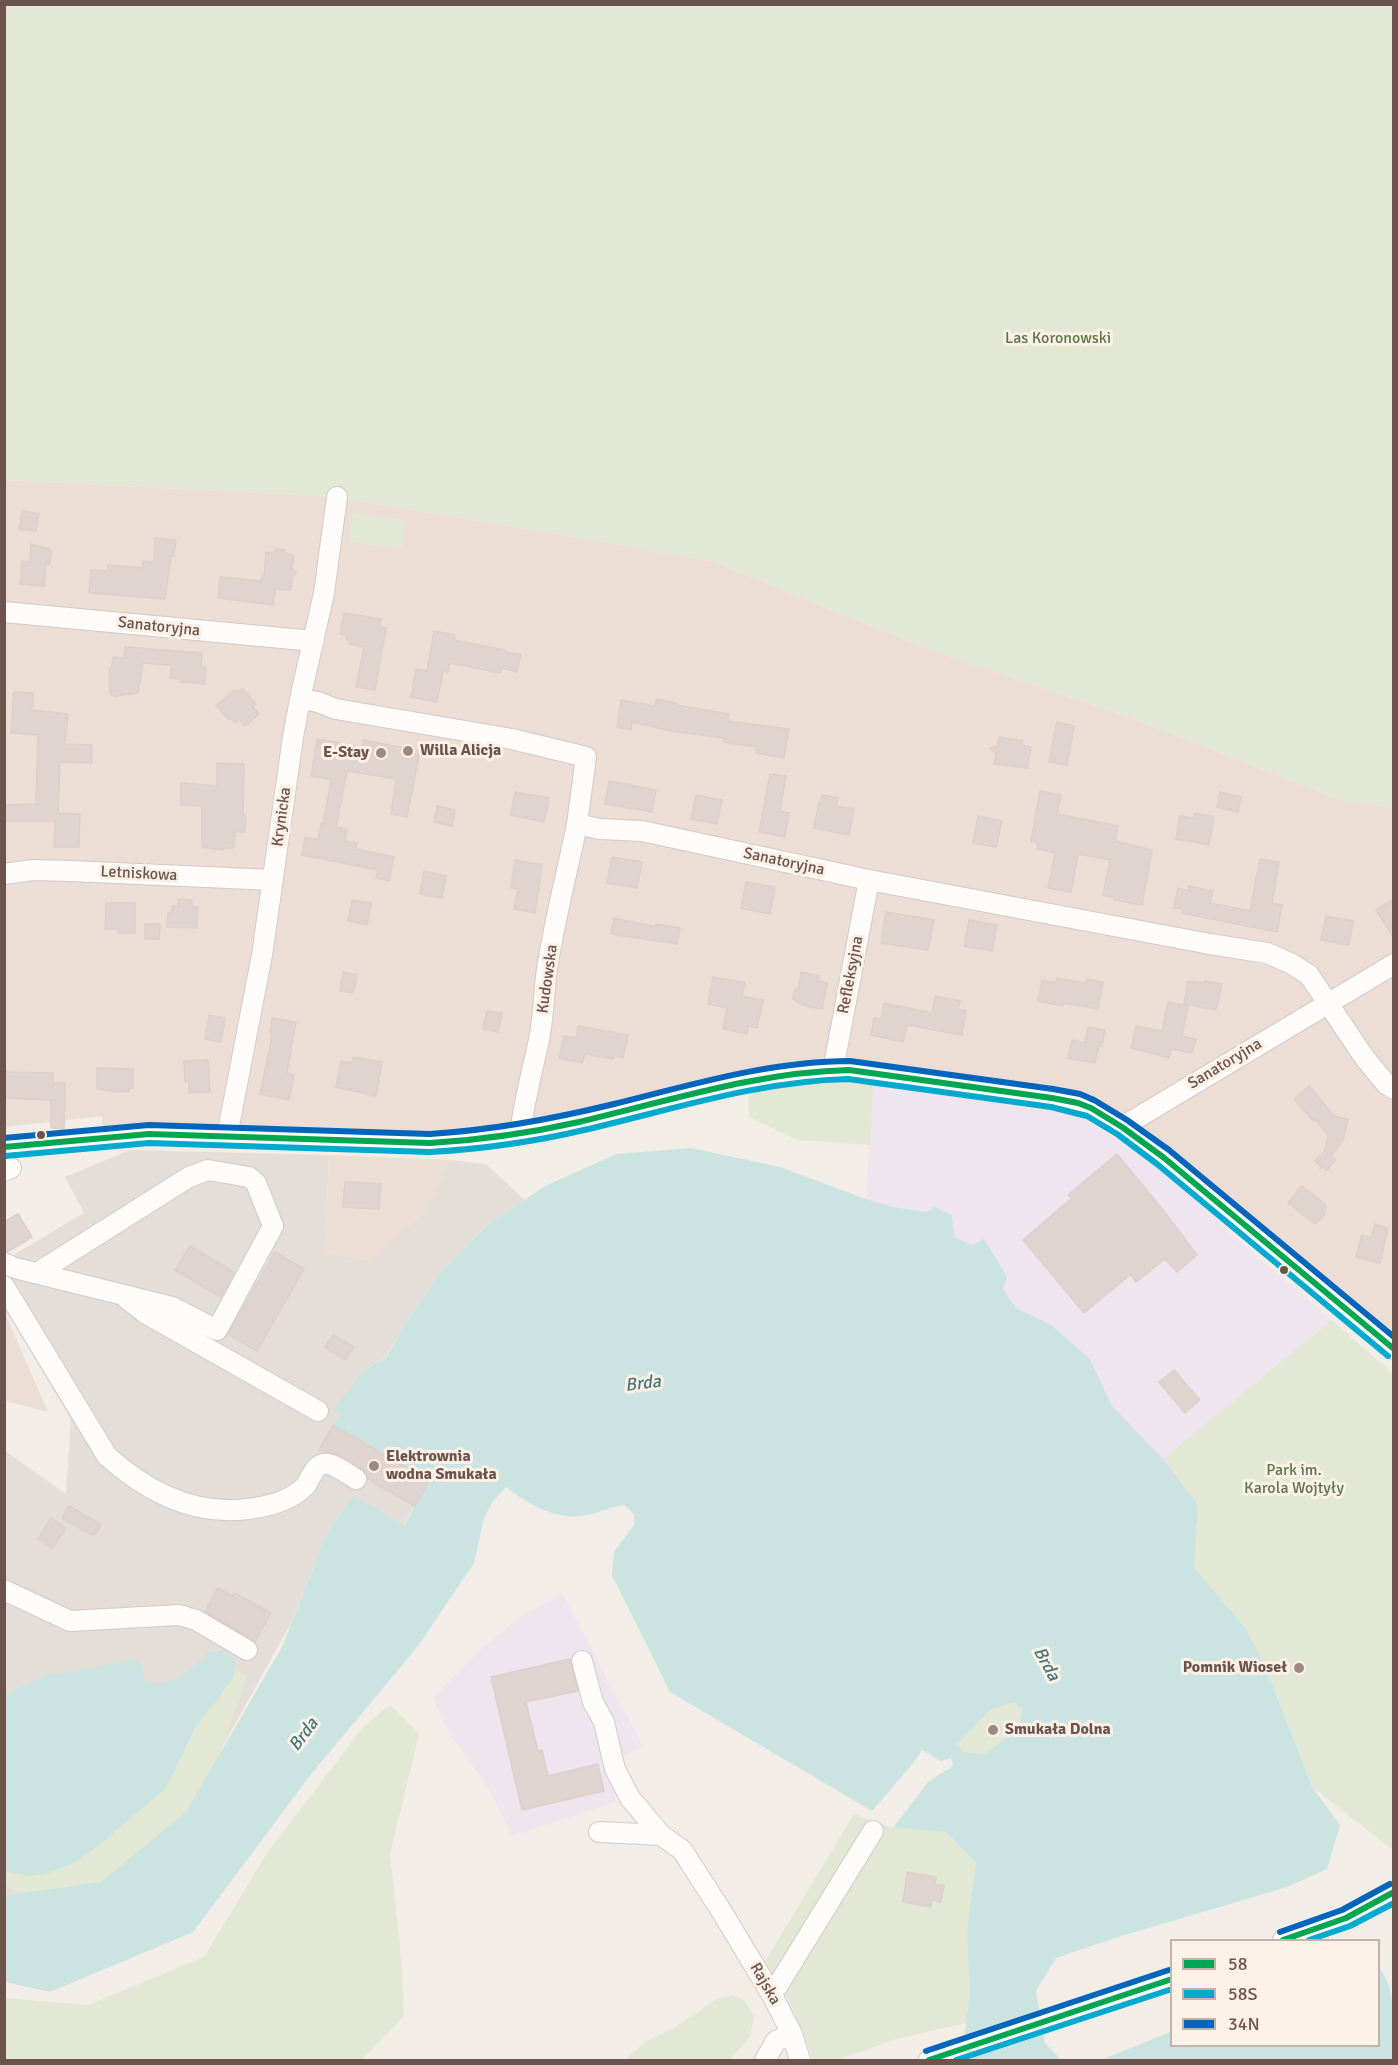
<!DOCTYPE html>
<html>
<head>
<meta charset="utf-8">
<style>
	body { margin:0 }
	#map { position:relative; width:1398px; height:2065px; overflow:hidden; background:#f3ede7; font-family:Signika,sans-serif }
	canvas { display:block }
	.frame { position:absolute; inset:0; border:6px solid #6c534c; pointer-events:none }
	.legend { position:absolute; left:1170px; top:1939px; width:210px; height:108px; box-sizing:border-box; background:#fcf1e7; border:2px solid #c2b2a9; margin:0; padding:8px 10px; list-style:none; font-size:18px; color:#6c534c }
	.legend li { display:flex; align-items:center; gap:12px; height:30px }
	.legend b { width:30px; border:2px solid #c2b2a9 }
</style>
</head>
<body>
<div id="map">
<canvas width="1398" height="2065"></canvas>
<div class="frame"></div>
<ul class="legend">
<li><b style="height:8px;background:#00a651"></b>58</li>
<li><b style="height:8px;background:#00a9ce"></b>58S</li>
<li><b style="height:8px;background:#0065bd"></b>34N</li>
</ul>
</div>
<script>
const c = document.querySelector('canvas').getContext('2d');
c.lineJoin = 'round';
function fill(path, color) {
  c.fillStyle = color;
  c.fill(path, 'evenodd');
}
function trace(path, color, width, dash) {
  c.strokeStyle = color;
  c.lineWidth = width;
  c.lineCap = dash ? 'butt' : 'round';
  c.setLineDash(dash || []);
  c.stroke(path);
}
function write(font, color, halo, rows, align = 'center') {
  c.font = font + ' Signika,sans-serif';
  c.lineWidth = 6;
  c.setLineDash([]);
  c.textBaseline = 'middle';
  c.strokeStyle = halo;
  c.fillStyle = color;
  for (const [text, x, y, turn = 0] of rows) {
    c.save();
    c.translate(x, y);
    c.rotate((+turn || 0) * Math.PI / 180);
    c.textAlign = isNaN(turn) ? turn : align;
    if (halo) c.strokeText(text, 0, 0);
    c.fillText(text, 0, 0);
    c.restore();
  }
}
fill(new Path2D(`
	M4 480 337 497 712 561 928 649 1121 714 1344 801 1393 808V1351L1168 1167 1078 1103 842 1080 749 1091 520 1134 101 1137 102 1116 5 1127Z
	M329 1155 451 1160 423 1213 372 1261 325 1253Z
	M4 1313H5L48 1412 5 1401Z`), '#ecded5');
fill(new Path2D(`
	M130 1150 329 1155 325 1253 371 1261 423 1213 451 1160 486 1164 525 1200 488 1224 440 1273 405 1324 385 1358 363 1371 334 1424 429 1481 403 1525 352 1496 327 1533 291 1623 186 1812 101 1882 5 1896V1451L66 1494 71 1419 5 1309 4 1252 10 1257 84 1213 65 1177Z`), '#e5ddd8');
fill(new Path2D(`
	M873 1084 1078 1115 1161 1168 1240 1242 1332 1320 1163 1459 1112 1406 1090 1359 1050 1324 1016 1308 972 1246 954 1237 935 1207 926 1212 894 1207 866 1199Z
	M562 1593 643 1747 628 1754 607 1758 616 1802 512 1836 490 1790 450 1734 433 1698 482 1648 524 1614Z`), '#eee5ee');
fill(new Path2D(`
	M4 5H1393V808L1344 801 1121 714 928 649 712 561 337 497 5 480Z
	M353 513 405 520 401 549 349 542Z
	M816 1080H842L873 1084 870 1145 797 1140 749 1117V1091Z
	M1332 1320 1393 1374V1850L1312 1787 1266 1668 1246 1629 1194 1567 1198 1505 1163 1459Z
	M229 1665 247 1677 200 1811 134 1871 49 1909 5 1885 4 1855 220 1700Z
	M1014 1701 1023 1710 1017 1732 984 1754 964 1752 956 1744 991 1708Z
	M390 1705 419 1734 390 1854 401 1957 404 2016 362 2060H5V1998L88 2005 204 1957 267 1853 364 1726Z
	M854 1814 893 1828 946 1832 976 1863 967 1930 970 1994 966 2023 896 2039 838 2060H813C799 2021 790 1997 764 1963Z
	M733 1995 745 2001 754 2016 750 2037 730 2060H625L645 2042 674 2028 715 2000Z`), '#e2e8d3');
fill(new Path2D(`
	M691 1148 780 1167 866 1199 894 1207 926 1212 935 1207 952 1215 954 1237 972 1245 984 1239 1007 1277 1003 1289 1016 1308 1050 1324 1090 1359 1112 1406 1163 1459 1198 1505 1194 1567 1246 1629 1266 1668 1312 1787 1340 1825 1327 1869 1287 1887 1115 1938 1056 1958 1036 1991 1045 2043 1061 2060 1103 2059 1171 2032 1172 2046H1378L1379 1967C1398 1991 1393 2030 1393 2060H961L970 1994 967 1930 976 1863 946 1832 893 1828 928 1782 953 1766 951 1758 941 1761 922 1750 914 1762 872 1811 670 1692 612 1575 614 1552 634 1525V1514L624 1505C611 1507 600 1512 587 1515 558 1522 528 1504 506 1487L493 1501 484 1518 474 1563 418 1646 312 1773 193 1932 50 1992 5 1982 4 1896 101 1882 186 1812 282 1647 327 1533 353 1495 404 1525 429 1481 333 1425 340 1414 334 1409 363 1371 386 1358 405 1324 440 1273 488 1224 547 1185 617 1154ZM1014 1702 1023 1710 1017 1731 984 1754 964 1752 957 1744 991 1709Z
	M221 1651 231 1656 236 1664 233 1678 195 1728 165 1789 98 1846 76 1862 49 1873 29 1876 5 1871V1695L51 1673 59 1674 134 1659 141 1664 145 1681C174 1688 189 1671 209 1652Z`), '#cbe3e1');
const building = new Path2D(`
	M22 511 39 514 36 531 19 529Z
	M155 538 176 540 174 556H171L165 599 89 593 91 570 107 571 108 565 143 568V561L154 562Z
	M31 544 49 549 51 552 50 565 46 564 44 586 20 584 22 561 30 562Z
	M277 549 284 550 287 554 294 555 292 568 296 573 292 577 291 590 275 589 273 605 218 598 220 577 261 581V578H264L266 552 272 553Z
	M344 613 381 619 380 627 386 628 375 690 356 687 364 647 350 644 345 635 340 634Z
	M434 631 455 635 454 640 505 650V652L521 655 517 672 502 668 500 673 450 663 448 672 443 671 437 702 411 697 416 669 427 671Z
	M125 647 202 653 201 666 206 667 205 684 181 682V679L170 678 171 665 143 663 138 693 115 696 110 694 109 669 112 667 113 657 124 658Z
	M242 688 256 704 253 707 259 714 245 726 239 719 235 723 232 719H228L216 705 235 690 237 693Z
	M14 692 33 693 32 710 68 714 65 744 92 745V763L60 762 58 813 80 814 79 847H54L55 821H4V805L36 804 38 735 11 733Z
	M657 699 676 703V705L729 714 728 721 789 729 784 758 756 753 757 747 723 742 724 738 671 731 632 722 631 730 617 727 621 700 655 706Z
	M1057 722 1074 726 1067 765 1049 762Z
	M999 737 1023 741 1022 745 1031 747 1027 768 994 764 996 754 990 748 998 746Z
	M317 739 362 747 363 740 420 751 407 817 391 814 396 779 347 771 336 827 347 829 345 841 357 843 356 849 394 857 389 881 376 878 378 870 302 855 305 837 318 840 321 824H323L331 780 311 776Z
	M217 763 244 764 243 815H246L245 832H235L234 848H225L223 850 202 847V806L181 805V783L217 786Z
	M770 774 786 776 780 811 789 813 785 837 759 832Z
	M609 781 656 790 652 812 605 804Z
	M1040 791 1061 795 1057 814 1118 826 1115 841 1152 850 1142 905 1114 900V898L1103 895 1110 860 1078 854 1071 892 1048 888 1055 853 1037 849 1038 843 1031 841Z
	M515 792 549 798 544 822 511 815Z
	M1220 792 1241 797 1238 812 1217 807Z
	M696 795 722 800 717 824 691 819Z
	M822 795 838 798 836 806 854 809 849 835 814 828 819 802 821 803Z
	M437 806 455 810 452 826 434 822Z
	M1195 813 1214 817 1209 845 1176 839 1180 816 1194 818Z
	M978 816 1002 821 996 847 973 843Z
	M612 857 642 862 637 888 607 883Z
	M1260 859 1279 862 1272 903 1282 905 1277 932 1182 913 1183 909 1174 908 1178 888 1189 891 1188 886 1213 891 1210 903 1250 911Z
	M515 860 542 865 535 913 514 909 518 889 511 888Z
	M424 871 446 876 442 898 420 894Z
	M746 882 775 887 770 914 741 908Z
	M178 899 192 900V907H198L197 928 167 927 168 913H172V906L178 907Z
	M1394 899V938L1376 910Z
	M352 900 371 903 367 925 348 921Z
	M106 903H135V933H118V929H105Z
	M886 912 934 920 928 950 881 943Z
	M1326 916 1353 921 1349 945 1321 940Z
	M614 918 656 927V924L680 928 677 944 611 934Z
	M969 920 997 925 992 951 964 946Z
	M145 924H160L159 939H145Z
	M343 972 357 975 353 993 340 991Z
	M801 972 819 976 818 981 827 983 822 1009 805 1006 793 999 794 991 799 987Z
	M713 977 745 983 742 996 763 1000 757 1028 748 1026 747 1034 723 1029 727 1008 708 1004Z
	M1057 978 1086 983V979L1103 982 1098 1009 1063 1003V1006L1038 1001 1042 980 1056 983Z
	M1188 981 1204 983 1205 981 1222 984 1216 1010 1184 1004Z
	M935 996 960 1001 958 1009 966 1011 962 1035 907 1025 903 1042 871 1035 874 1018 881 1019 884 1003 932 1013Z
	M1168 1002 1188 1006 1182 1036 1196 1039 1192 1053 1171 1049 1169 1058 1131 1048 1136 1026 1162 1031Z
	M487 1011 502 1013 498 1032 483 1029Z
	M209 1015 225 1018 221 1042 205 1039Z
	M272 1018 296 1022 287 1073 294 1075 289 1100 260 1094 270 1047 272 1033 270 1032Z
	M578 1026 628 1035 623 1058 614 1056 613 1059 585 1054 582 1063 559 1058 564 1036 576 1038Z
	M1088 1027 1105 1030 1102 1046H1099L1095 1063 1068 1058 1072 1040 1085 1043Z
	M353 1057 382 1062 376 1096 336 1087 341 1061 352 1063Z
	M208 1060 210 1092 189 1093V1081H185L184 1061Z
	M97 1068 133 1069V1088H129V1091L118 1092 97 1089Z
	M4 1072 53 1073V1083H65L64 1129 51 1128V1100L4 1098Z
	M1309 1086 1334 1116 1348 1119 1343 1140 1331 1156 1335 1160 1327 1170 1322 1167 1320 1169 1321 1166 1315 1161 1325 1151 1328 1135 1315 1119 1313 1121 1294 1099Z
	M1117 1154 1163 1210 1197 1255 1177 1272 1165 1259 1136 1282 1131 1274 1084 1313 1023 1240 1072 1198 1068 1195Z
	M345 1182 381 1184 379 1209 343 1207Z
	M1302 1186 1326 1205 1324 1215 1315 1224 1288 1203Z
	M18 1214 32 1237 7 1252 4 1251V1222Z
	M1375 1224 1388 1228 1380 1263 1356 1257 1362 1235 1371 1238Z
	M190 1246 234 1272 221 1297 175 1270Z
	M275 1252 304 1269 257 1351 228 1334Z
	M333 1335 354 1347 345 1360 325 1347Z
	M1174 1370 1200 1400 1185 1413 1159 1382Z
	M333 1425 429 1481 415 1506 368 1479 367 1473 362 1469 347 1459 334 1453 319 1450Z
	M69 1506 101 1525 94 1536 62 1518Z
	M51 1518 66 1528 52 1549 38 1539Z
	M218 1588 233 1596 234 1593 271 1613 255 1642 205 1611Z
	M570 1659 578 1691 526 1702 538 1751 542 1750 548 1776 598 1764 604 1791 522 1810 491 1677Z
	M907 1872 936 1877 935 1884 944 1885 941 1902 932 1900 931 1907 903 1902Z`);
fill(building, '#dfd4d0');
trace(building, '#dbd0ca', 1.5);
const minor = new Path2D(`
	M4 612 314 641
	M300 699 318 702 336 709 512 739 586 757 577 824 600 829 642 831 869 880 1210 944 1267 953 1292 964 1309 975 1364 1057 1386 1084 1394 1089
	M4 874 33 870 71 871 273 880
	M833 1070 869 880
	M1122 1127 1394 964
	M520 1134C524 1102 532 1071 539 1040 543 1018 544 998 546 976 553 925 567 874 577 824
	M227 1136 262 955 293 737 300 699 324 593 337 497
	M4 1147 149 1134 430 1143C531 1141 629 1107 727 1086 768 1078 808 1070 849 1070L1052 1098 1078 1103 1091 1108 1122 1127 1163 1157 1394 1349
	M4 1171 11 1168
	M4 1263 15 1268 172 1307 217 1330 273 1226 256 1183 249 1177 208 1170 189 1177 37 1273
	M4 1286 107 1456C147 1492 194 1516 248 1509 263 1507 279 1504 292 1496 297 1493 303 1489 306 1485 311 1478 314 1466 323 1464 333 1462 348 1475 356 1479
	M126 1298 145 1313 318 1411
	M4 1590 70 1621 179 1615 196 1620 247 1650
	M582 1661 593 1702 604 1722 615 1769 630 1798 661 1835
	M599 1832 661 1835 682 1850 722 1912 772 1995 792 2034 800 2060
	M1283 1940 1346 1918 1394 1892
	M772 1995 873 1831
	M765 2060 776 2041 792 2034
	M929 2060 1172 1979`);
trace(minor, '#d2cac6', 22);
trace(minor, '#fdfcfb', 20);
trace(new Path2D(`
	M4 1147 149 1134 430 1143C481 1140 530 1133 579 1122 669 1101 757 1072 849 1070L1052 1098 1078 1103 1091 1108 1122 1127 1163 1157 1394 1349
	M1283 1940 1346 1918 1394 1892
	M929 2060 1172 1979`), '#00a651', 6);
trace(new Path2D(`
	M5 1156 149 1143 430 1152C482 1149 533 1142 584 1130 671 1110 758 1081 848 1079L1051 1107 1087 1116 1117 1134 1157 1164 1388 1356
	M1309 1940 1350 1926 1394 1903
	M956 2060 1172 1989`), '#00a9ce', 6);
trace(new Path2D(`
	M4 1138 149 1125 430 1134C493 1130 553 1119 614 1104 691 1085 770 1061 850 1061L1053 1089 1080 1094 1094 1100 1127 1120 1169 1150 1394 1337
	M1280 1932 1342 1910 1390 1884
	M926 2051 1169 1970`), '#0065bd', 6);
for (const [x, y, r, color] of [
	[408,751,6,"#9b8982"],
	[381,753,6,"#9b8982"],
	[41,1135,5,"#6c534c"],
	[1284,1270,5,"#6c534c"],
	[374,1466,6,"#9b8982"],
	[1299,1668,6,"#9b8982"],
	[993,1730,6,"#9b8982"]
]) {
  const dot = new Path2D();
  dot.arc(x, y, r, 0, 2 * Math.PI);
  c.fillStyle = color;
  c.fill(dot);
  trace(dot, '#fcf1e7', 2);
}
write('16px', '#5d7649', '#fcf1e7', [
	["Las Koronowski",1058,339],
	["Park im.",1294,1471],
	["Karola Wojtyły",1294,1489]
]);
write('16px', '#6c534c', '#fcf1e7', [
	["Sanatoryjna",159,627,6],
	["Krynicka",282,817,-82],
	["Sanatoryjna",784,862,12],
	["Letniskowa",139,874,3],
	["Refleksyjna",851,975,-79],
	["Kudowska",548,979,-82],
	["Sanatoryjna",1225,1064,-31],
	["Rajska",765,1984,60]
]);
write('bold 16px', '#6c534c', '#fcf1e7', [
	["Willa Alicja",420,751],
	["E-Stay",369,753,"right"],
	["Elektrownia",386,1457],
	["wodna Smukała",386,1475],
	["Pomnik Wioseł",1287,1668,"right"],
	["Smukała Dolna",1005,1730]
], 'left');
write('italic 18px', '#467677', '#fcf1e7', [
	["Brda",643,1384,-7],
	["Brda",1046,1664,61],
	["Brda",304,1735,-53]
]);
</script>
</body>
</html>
